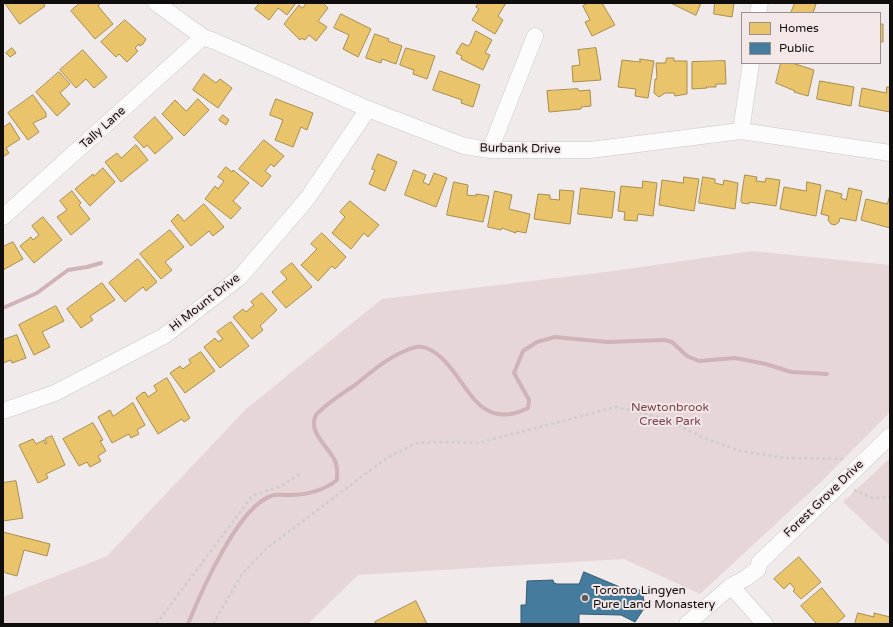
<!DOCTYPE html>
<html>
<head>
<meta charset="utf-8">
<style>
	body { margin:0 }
	#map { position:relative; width:893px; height:627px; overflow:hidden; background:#f0eaea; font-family:"Varela Round",sans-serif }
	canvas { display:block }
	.frame { position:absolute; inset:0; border:4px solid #100d0d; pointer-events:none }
	.legend { position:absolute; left:741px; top:12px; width:140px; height:52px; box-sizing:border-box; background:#f3e7e8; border:1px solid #989090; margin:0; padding:5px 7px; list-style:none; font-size:12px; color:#100d0d }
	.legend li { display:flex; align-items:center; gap:8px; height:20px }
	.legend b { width:20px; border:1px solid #989090 }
</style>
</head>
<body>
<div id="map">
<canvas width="893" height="627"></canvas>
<div class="frame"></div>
<ul class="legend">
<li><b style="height:11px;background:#e9c46a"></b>Homes</li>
<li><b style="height:11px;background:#457b9d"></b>Public</li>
</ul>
</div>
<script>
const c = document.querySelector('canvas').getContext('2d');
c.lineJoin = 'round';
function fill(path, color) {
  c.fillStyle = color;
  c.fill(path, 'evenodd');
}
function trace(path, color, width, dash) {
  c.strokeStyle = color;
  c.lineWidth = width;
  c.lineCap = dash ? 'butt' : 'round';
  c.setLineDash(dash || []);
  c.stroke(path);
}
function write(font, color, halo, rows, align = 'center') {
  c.font = font + ' "Varela Round",sans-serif';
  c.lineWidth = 4;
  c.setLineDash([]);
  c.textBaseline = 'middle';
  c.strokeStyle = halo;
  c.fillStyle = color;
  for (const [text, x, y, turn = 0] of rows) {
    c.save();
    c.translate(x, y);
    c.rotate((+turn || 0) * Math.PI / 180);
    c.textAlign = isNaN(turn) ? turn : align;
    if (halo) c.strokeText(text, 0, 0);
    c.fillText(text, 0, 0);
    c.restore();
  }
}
fill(new Path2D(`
	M752 251 890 265V412L821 482 700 594 624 559 358 575 308 624H3V597L107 556 246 409 382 299 606 272Z
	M890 458V546L843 502Z`), '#e7d6d7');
const homes = new Path2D(`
	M5 3H43L45 6 20 24Z
	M80 3H101L98 6 113 24 95 39 71 11Z
	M260 3H296L287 15 278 8 269 20 255 9Z
	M307 3H323L328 8 318 21 327 27 316 41 309 35 305 40 301 38 300 40 284 24 299 5 302 8Z
	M479 3H506L498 16 503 20 495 34 472 20 479 9 476 7Z
	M589 3H602L615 25 592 36 585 22 590 20 583 6Z
	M671 3H701L696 15Z
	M715 3H734L732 17 714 14Z
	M795 3H813L816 4 813 13H791Z
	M341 14 371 29 358 57 343 49 349 35 334 28Z
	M125 20 146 39 143 44 140 46 139 44 135 48 138 51 127 62 119 54 116 57 101 42Z
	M880 24H883V42H880Z
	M476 31 492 40 485 53 490 55 483 70 461 59 462 56 456 53 462 43 468 46 470 44Z
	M375 34 389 39 388 41 402 46 396 64 382 59 381 63 366 58Z
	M12 48 16 53 10 57 6 53Z
	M406 48 435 56 427 79 413 74 414 70 411 69 400 65Z
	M596 48 601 80 573 82 572 66 580 65 578 50Z
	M83 50 107 77 94 88 86 79 76 88 60 70Z
	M667 58H674V61H687V94L675 96 674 93H665L659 97 654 93 655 79H657L656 63H665Z
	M640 59 654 61 648 98 635 96 636 89 618 87 622 60 640 62Z
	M725 61 726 84H716V87H706L707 88 692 89V62Z
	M781 63H792L814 70 808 96 794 92 795 91 776 83Z
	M440 71 480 85 473 107 461 103 462 100 433 90Z
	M59 72 70 84 60 93 70 104 57 116 36 92Z
	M204 74 216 83 220 79 232 88 218 108 193 90Z
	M820 81 854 87 851 106 817 99Z
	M887 87H890V112L859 106 862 88 886 93Z
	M578 89 579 91 590 90 591 106 581 107V109L549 112 547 91Z
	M33 95 46 113V117L33 123 39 132 28 140 8 113Z
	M198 99 209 110 184 136 162 114 175 100 186 111Z
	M276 99 313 113 307 130 301 127 293 147 275 140 283 120 270 115Z
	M223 115 229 120 226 125 219 120Z
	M155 117 173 138 155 154 147 145 144 148 134 137Z
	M10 123 20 139 6 148 9 153 3 157V128Z
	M264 140 284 156 274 167 271 164 265 171 271 176 262 187 239 169Z
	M136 145 148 160 121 182 105 162 117 153 121 158Z
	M378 154 397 162 385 191 369 184 375 170 372 169Z
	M226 167 232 172 233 170 249 183 233 201 241 208 231 219 205 199 215 186 218 189 224 181 218 177Z
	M103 168 115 182 90 206 75 189 93 174 94 176Z
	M414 170 426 175 423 182 429 185 434 173 447 178 436 207 405 195Z
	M745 175 757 177 756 181 765 182 766 178 780 180 776 206 749 202V204L742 203 741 201Z
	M684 177 699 179 694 211 659 205 662 180 683 183Z
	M703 177 715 179V183L723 185 724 180 738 183 735 209 699 203Z
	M643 181 657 183 653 216 638 214 637 221 624 220 625 212 618 211 621 186 642 188Z
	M454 182 468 185 467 195 476 196V194L489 196 483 222 447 215Z
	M807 182 821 185 816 216 780 209 784 187 806 191Z
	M581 188 615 192 612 218 578 214Z
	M849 188 862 191 856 221 840 218 839 222 835 225 831 224 828 220 829 216 821 214 826 190 842 194 841 198 846 200Z
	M560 190 574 191 570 224 534 219 538 194 550 195V199L559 200Z
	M72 191 81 203 79 205 90 219 71 235 57 217 67 210 60 201Z
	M495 191 512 195 509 209 530 214 526 233 516 231V233L502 228 501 230 488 227Z
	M890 195V228L861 220 866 199 887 204Z
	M350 201 379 225 368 237 364 233 351 249 332 233 345 217 340 212Z
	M204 204 224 227 213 236 209 231 191 246 171 221 178 214 184 221Z
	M43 217 62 240 34 263 20 246 31 237 33 240 39 235 32 226Z
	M170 230 184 247 165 262 172 270 161 279 140 254Z
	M322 233 346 257 335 269 332 266 318 281 301 265 317 249 311 244Z
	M13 242 23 259 3 270V247Z
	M138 259 157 282 146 291 143 287 125 302 109 283Z
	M292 263 312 287 286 308 272 292 287 279 281 272Z
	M102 283 115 300 90 316 93 320 81 328 67 309Z
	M262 293 277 310 260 326 263 330 252 339 233 317 243 309 246 312 254 305 251 302Z
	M56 306 64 321 42 332 50 347 34 355 19 325Z
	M231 322 249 346 220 368 204 347 215 338 218 342 223 339 217 332Z
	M17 335 26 358 12 363 11 360 3 363V340Z
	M201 352 215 371 185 393 170 373 180 366 183 369 191 363 189 360Z
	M167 378 190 418 184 422 182 419 158 434 136 398 142 393 145 392 148 397 157 391 154 386Z
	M133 403 145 425 137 430 139 434 131 438 129 434 112 443 98 417 110 410 113 416Z
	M93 423 103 440 100 441 106 451 98 456 101 461 90 467 87 462 79 466 63 439Z
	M52 436 65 465 46 474 48 478 38 483 19 445 33 439 36 444 44 440 45 444 47 443 45 439Z
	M16 481 23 518 3 521V483Z
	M3 532 50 544 47 556 24 550 17 576 6 573 3 571Z
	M799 557 821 582 801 599 793 591 795 589 790 583 784 589 774 579Z
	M822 588 845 616 836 624H814L816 623 801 606Z
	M416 601 427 624H376L375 622Z
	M858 613 874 617V613L890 617V624H855Z`);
fill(homes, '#e9c46a');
trace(homes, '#a88d4e', 1);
const public = new Path2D(`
	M584 572 627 590H642L645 607 635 622 621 615 579 614V624H521V605H526L527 581 553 580 554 583 557 584H579Z`);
fill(public, '#457b9d');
trace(public, '#355a72', 1);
trace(new Path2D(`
	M3 308 37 293 68 270 87 267 101 263
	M188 624C201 592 238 507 271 496 276 494 284 495 289 495 307 495 323 491 337 480 337 473 338 467 335 461 329 447 307 432 316 415 327 403 342 394 355 385 370 373 387 358 405 351 411 348 420 345 426 348 466 363 470 437 528 408L529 400 514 373 523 351 537 342 555 337 607 342 665 340 672 342 687 356 699 361 735 358 766 364 791 372 827 374`), '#d0b3b6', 4);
const minor = new Path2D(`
	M156 3 203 37 214 41 368 109 464 146 490 150H590L741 131 890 153
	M758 13 760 3
	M741 131 751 63
	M490 150 535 36
	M3 217 203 37
	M3 411 55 393 164 336 240 277 307 199 368 109
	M731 586 765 624
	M687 624 731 586 746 578 758 569 759 563 890 436`);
trace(minor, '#cbc7c7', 17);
trace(new Path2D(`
	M854 490 873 498 890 497
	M156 624 253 495 280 487 301 473
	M213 624 242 574 267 548 388 457 417 443 447 442 478 443 616 407 663 418 704 438 741 451 787 458 846 459`), '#cecdcd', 2.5, [3, 3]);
trace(minor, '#fdfcfc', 16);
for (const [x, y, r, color] of [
	[585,598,4,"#5e5a5a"]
]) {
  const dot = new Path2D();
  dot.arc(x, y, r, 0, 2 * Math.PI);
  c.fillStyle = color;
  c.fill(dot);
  trace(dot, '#f3e7e8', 1.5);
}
write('12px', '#100d0d', '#f3e7e8', [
	["Tally Lane",103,128,-42],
	["Burbank Drive",520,149,1],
	["Hi Mount Drive",205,303,-38],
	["Forest Grove Drive",824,499,-44]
]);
write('12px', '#7b444b', '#f3e7e8', [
	["Newtonbrook",670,408],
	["Creek Park",670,422]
]);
write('12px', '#100d0d', '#f3e7e8', [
	["Toronto Lingyen",593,591],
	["Pure Land Monastery",593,605]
], 'left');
</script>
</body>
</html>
